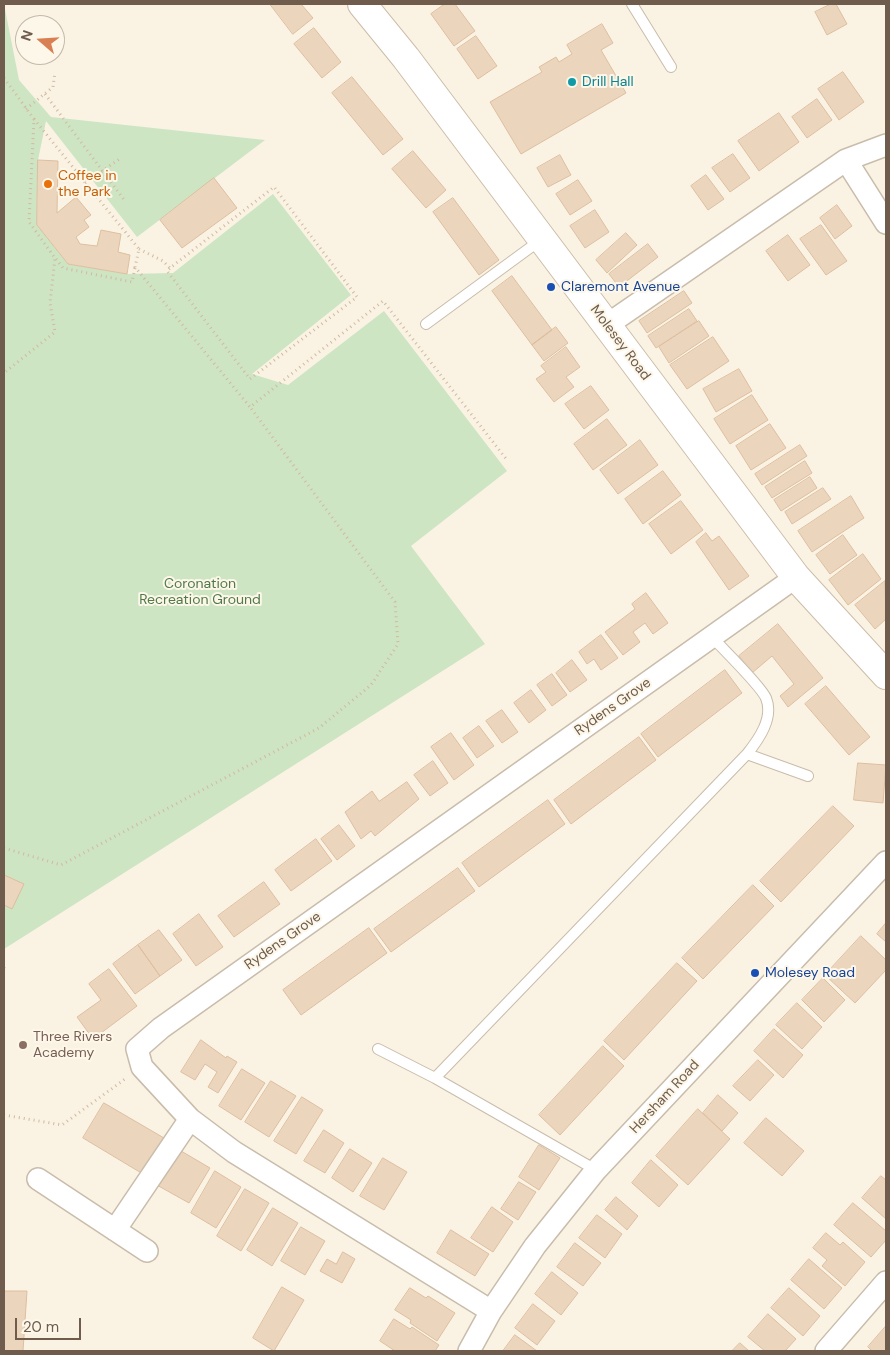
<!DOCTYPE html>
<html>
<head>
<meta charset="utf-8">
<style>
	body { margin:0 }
	#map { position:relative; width:890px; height:1355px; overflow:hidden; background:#faf3e3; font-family:"DM Sans",sans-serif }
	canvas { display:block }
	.frame { position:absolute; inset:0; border:5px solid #6f5c4c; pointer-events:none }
	.north { position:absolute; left:15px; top:15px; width:50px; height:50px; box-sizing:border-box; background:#fdf7e9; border:1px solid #c4b9aa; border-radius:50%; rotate:289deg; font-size:14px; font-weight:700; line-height:20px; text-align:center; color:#6f5c4c }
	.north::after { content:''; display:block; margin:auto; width:18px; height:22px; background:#d88053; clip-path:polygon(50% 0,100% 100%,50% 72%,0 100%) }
	.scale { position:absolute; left:15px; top:1318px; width:66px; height:22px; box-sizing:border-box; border:2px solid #6f5c4c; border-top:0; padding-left:6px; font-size:15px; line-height:18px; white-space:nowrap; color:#6f5c4c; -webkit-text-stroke:4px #fdf7e9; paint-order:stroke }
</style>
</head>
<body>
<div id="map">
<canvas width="890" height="1355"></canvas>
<div class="frame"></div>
<div class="north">N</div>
<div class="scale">20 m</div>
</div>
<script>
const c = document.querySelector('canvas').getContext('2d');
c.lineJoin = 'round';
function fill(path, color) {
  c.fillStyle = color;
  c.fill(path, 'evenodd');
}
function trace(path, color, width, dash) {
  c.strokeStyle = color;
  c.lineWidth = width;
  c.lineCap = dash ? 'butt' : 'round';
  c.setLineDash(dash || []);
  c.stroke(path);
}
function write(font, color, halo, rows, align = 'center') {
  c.font = font + ' "DM Sans",sans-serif';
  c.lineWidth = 4;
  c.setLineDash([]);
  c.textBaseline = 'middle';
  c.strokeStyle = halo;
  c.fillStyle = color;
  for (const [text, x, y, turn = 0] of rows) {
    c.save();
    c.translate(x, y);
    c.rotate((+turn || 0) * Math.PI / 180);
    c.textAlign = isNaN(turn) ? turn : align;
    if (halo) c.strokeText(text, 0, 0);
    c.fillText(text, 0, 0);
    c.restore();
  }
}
fill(new Path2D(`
	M4 4 19 80 51 117 265 140 137 237 46 121 38 160 37 225 68 264 127 274 173 273 273 194 351 295 252 374 288 385 384 311 507 471 411 546 485 644 4 949Z`), '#cde5c3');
const building = new Path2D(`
	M270 4H301L313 18 293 34Z
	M445 4H455L475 31 454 46 431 14Z
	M831 4H836L847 24 827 35 815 12Z
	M602 24 613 43 601 50 626 93 521 154 490 102 542 72 539 67 556 57 559 62 572 54 567 45Z
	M314 28 341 62 322 78 294 44Z
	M476 36 497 66 478 79 457 49Z
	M843 72 864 102 839 120 818 89Z
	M352 77 403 139 383 155 332 93Z
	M817 99 832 120 807 138 792 117Z
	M779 113 799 142 759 171 738 141Z
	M413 151 446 190 426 208 392 169Z
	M733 154 750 178 730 192 712 168Z
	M560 155 571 175 548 187 537 168Z
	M38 160 58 161 57 213 76 197 91 215 84 220 89 227 76 237 80 244 97 246 101 230 121 234 118 252 130 255 127 274 68 264 37 225Z
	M706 175 724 199 708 210 691 186Z
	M214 178 237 208 182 248 160 220Z
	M578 180 592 201 570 215 556 194Z
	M453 198 499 260 479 275 433 212Z
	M837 205 852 226 835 239 820 218Z
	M595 210 609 232 585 248 570 226Z
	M821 225 847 261 826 275 800 239Z
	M626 233 637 245 607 273 596 260Z
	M788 235 810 265 788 281 766 251Z
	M648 244 658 257 619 287 609 274Z
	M512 276 552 330 532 345 492 291Z
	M684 291 692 303 647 333 639 321Z
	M689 309 697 321 656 348 648 336Z
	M699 321 709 336 669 363 659 347Z
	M556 327 568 343 544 361 532 345Z
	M713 337 729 361 687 389 670 365Z
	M566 347 580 367 566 377 574 387 554 402 536 379 546 372 541 366Z
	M739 369 752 391 716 412 703 389Z
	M591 386 609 410 584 429 565 404Z
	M752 395 768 420 730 444 714 419Z
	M607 419 627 445 593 470 574 444Z
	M770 424 786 448 751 470 736 446Z
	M640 440 658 465 618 494 600 470Z
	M800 445 807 456 762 485 755 474Z
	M805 461 812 473 772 498 765 487Z
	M663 471 681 495 643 524 625 499Z
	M810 477 817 488 781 511 774 500Z
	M823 488 831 499 792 524 785 512Z
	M851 496 864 518 812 552 798 531Z
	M681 501 703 530 671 554 649 524Z
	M706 533 712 541 719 536 749 576 729 590 696 542Z
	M843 535 857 555 830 574 816 555Z
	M863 554 881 579 848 605 829 580Z
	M885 581 886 619 875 629 855 605Z
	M646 593 668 623 653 634 645 623 633 632 640 642 623 655 605 632 635 609 632 604Z
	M778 624 823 678 788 707 780 696 794 684 772 656 752 673 739 656Z
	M601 635 618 658 601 670 594 659 587 664 579 652Z
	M572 660 587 680 570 692 556 673Z
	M725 670 742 693 658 757 641 734Z
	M552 674 567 695 552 706 537 685Z
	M826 686 870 737 849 755 805 704Z
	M531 690 546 710 529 723 514 703Z
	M502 710 518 732 502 743 486 721Z
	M479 726 494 746 477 758 463 738Z
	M451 733 474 765 454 780 431 747Z
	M639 737 656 760 571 824 554 800Z
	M433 761 448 783 430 796 414 775Z
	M858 763 886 765 883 803 854 800Z
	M407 782 419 799 375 836 371 831 361 839 345 812 372 791 379 801Z
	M548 800 565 824 479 887 462 863Z
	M833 806 854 826 781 902 760 881Z
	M339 825 355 846 337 860 321 839Z
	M316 839 332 861 291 891 275 870Z
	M458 868 475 891 391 952 374 929Z
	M4 875 24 884 12 909 4 905Z
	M264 882 280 904 234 937 218 916Z
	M753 885 774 906 703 979 682 958Z
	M199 914 223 947 196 966 173 934Z
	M886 923V942L877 934Z
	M369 928 387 953 301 1015 283 990Z
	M159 930 182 960 160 976 138 945Z
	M861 936 886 960V970L855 1003 825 975Z
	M138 945 160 976 135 994 113 964Z
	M677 963 697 981 624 1060 604 1041Z
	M109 969 137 1006 93 1039 77 1017 101 1000 89 984Z
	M823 978 845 1000 824 1022 802 1000Z
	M797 1003 822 1027 802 1049 776 1025Z
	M774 1029 803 1055 783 1078 754 1051Z
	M201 1040 226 1058 227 1056 237 1062 218 1093 208 1087 217 1072 205 1064 195 1080 181 1072Z
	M603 1046 624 1066 560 1135 539 1115Z
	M758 1060 774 1075 750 1101 733 1086Z
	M242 1069 265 1083 241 1120 219 1106Z
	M271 1081 296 1096 269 1137 245 1122Z
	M718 1095 738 1113 722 1131 703 1113Z
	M302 1097 323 1110 296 1154 274 1141Z
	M104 1103 164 1138 143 1174 83 1138Z
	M698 1109 730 1139 688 1185 656 1156Z
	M766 1118 804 1151 782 1176 744 1143Z
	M324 1130 344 1143 325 1173 304 1161Z
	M539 1145 560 1158 539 1190 519 1177Z
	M176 1148 210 1168 189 1203 155 1184Z
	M350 1149 372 1163 353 1192 332 1178Z
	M383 1158 407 1172 384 1210 360 1196Z
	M651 1160 678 1185 659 1207 632 1183Z
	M215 1171 241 1187 216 1228 191 1213Z
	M881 1176 886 1180V1219L862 1198Z
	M519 1182 536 1192 518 1220 501 1209Z
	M245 1189 269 1203 241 1251 217 1236Z
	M616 1197 638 1216 627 1230 605 1210Z
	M853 1203 886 1231V1240L871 1257 834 1225Z
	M492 1207 513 1222 493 1252 471 1238Z
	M273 1208 298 1223 272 1266 247 1250Z
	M597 1215 622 1234 605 1258 579 1238Z
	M301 1227 325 1241 305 1275 281 1261Z
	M451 1230 489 1254 475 1276 437 1253Z
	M826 1233 840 1245 843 1242 865 1262 845 1286 822 1266 827 1260 813 1248Z
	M575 1243 601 1263 583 1286 557 1267Z
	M343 1252 355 1259 342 1283 320 1271 327 1259 336 1264Z
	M809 1259 842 1288 824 1309 791 1280Z
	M552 1272 578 1293 561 1315 535 1294Z
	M282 1287 304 1300 274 1351 253 1338Z
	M410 1288 426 1298 428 1296 455 1313 437 1341 410 1323 411 1320 395 1310Z
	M789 1288 820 1316 803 1336 771 1308Z
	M4 1291H27L23 1351H4Z
	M533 1304 555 1321 537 1345 515 1328Z
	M768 1314 796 1339 785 1351H765L748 1337Z
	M394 1319 410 1329 412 1327 439 1345 435 1351H395L380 1341Z
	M886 1326V1351H872L868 1347Z
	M515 1335 537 1351H503Z
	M740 1343 749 1351H732Z`);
fill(building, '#ecd5bd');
trace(building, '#ddbe9f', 1);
const lane = new Path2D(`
	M632 4 671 67
	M426 324 542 239
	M747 754 808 776
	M378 1049 435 1078 596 1170
	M435 1078 747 754C759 739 774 718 766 698 761 686 723 649 712 637`);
const street = new Path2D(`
	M846 160 886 223
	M607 325 846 160 886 145
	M38 1179 147 1251
	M115 1230 190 1119
	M491 1311 234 1152 190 1119 142 1067 137 1049 161 1028 796 577
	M469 1351 491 1311 535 1246 596 1170 886 862
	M826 1351 886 1282`);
const secondary = new Path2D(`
	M362 4 406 58 796 577 886 675`);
trace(lane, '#c9bcab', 12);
trace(street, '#c9bcab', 24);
trace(secondary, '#ccbda9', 30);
trace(new Path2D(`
	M4 78 34 119 29 222 55 258 50 303 55 332 4 373
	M45 94 125 201
	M26 109 53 87 55 72
	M34 119 139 249 135 267 250 407 383 301 507 460
	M85 183 121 158
	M139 249 163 261 170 268 274 187 357 297 250 379 167 271 170 268
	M56 259 63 268 132 282 135 268
	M4 848 61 865 319 728 371 685 398 644 395 602 250 407
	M4 968 7 971
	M4 1115 62 1125 125 1079`), '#d1b9a1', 3, [1, 4]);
trace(lane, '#fff', 10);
trace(street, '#fff', 21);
trace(secondary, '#fff', 28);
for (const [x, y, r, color] of [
	[572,82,5,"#0f9aa8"],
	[48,184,5,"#e8710a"],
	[551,287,5,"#1a4fb4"],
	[755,973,5,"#1a4fb4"],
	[23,1045,5,"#8d6e63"]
]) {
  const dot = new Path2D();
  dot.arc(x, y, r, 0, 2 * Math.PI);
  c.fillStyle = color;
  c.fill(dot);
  trace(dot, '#fdf7e9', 2);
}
write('14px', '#0d838f', '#fdf7e9', [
	["Drill Hall",582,82]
], 'left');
write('14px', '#c56008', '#fdf7e9', [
	["Coffee in",58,176],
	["the Park",58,192]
], 'left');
write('14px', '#164399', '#fdf7e9', [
	["Claremont Avenue",561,287],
	["Molesey Road",765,973]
], 'left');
write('14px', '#6f5c4c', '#fdf7e9', [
	["Molesey Road",620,343,53],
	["Rydens Grove",613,707,-35],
	["Rydens Grove",283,941,-35],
	["Hersham Road",665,1097,-47]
]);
write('14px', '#517a48', '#fdf7e9', [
	["Coronation",200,584],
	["Recreation Ground",200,600]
]);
write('14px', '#785e54', '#fdf7e9', [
	["Three Rivers",33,1037],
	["Academy",33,1053]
], 'left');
</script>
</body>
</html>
